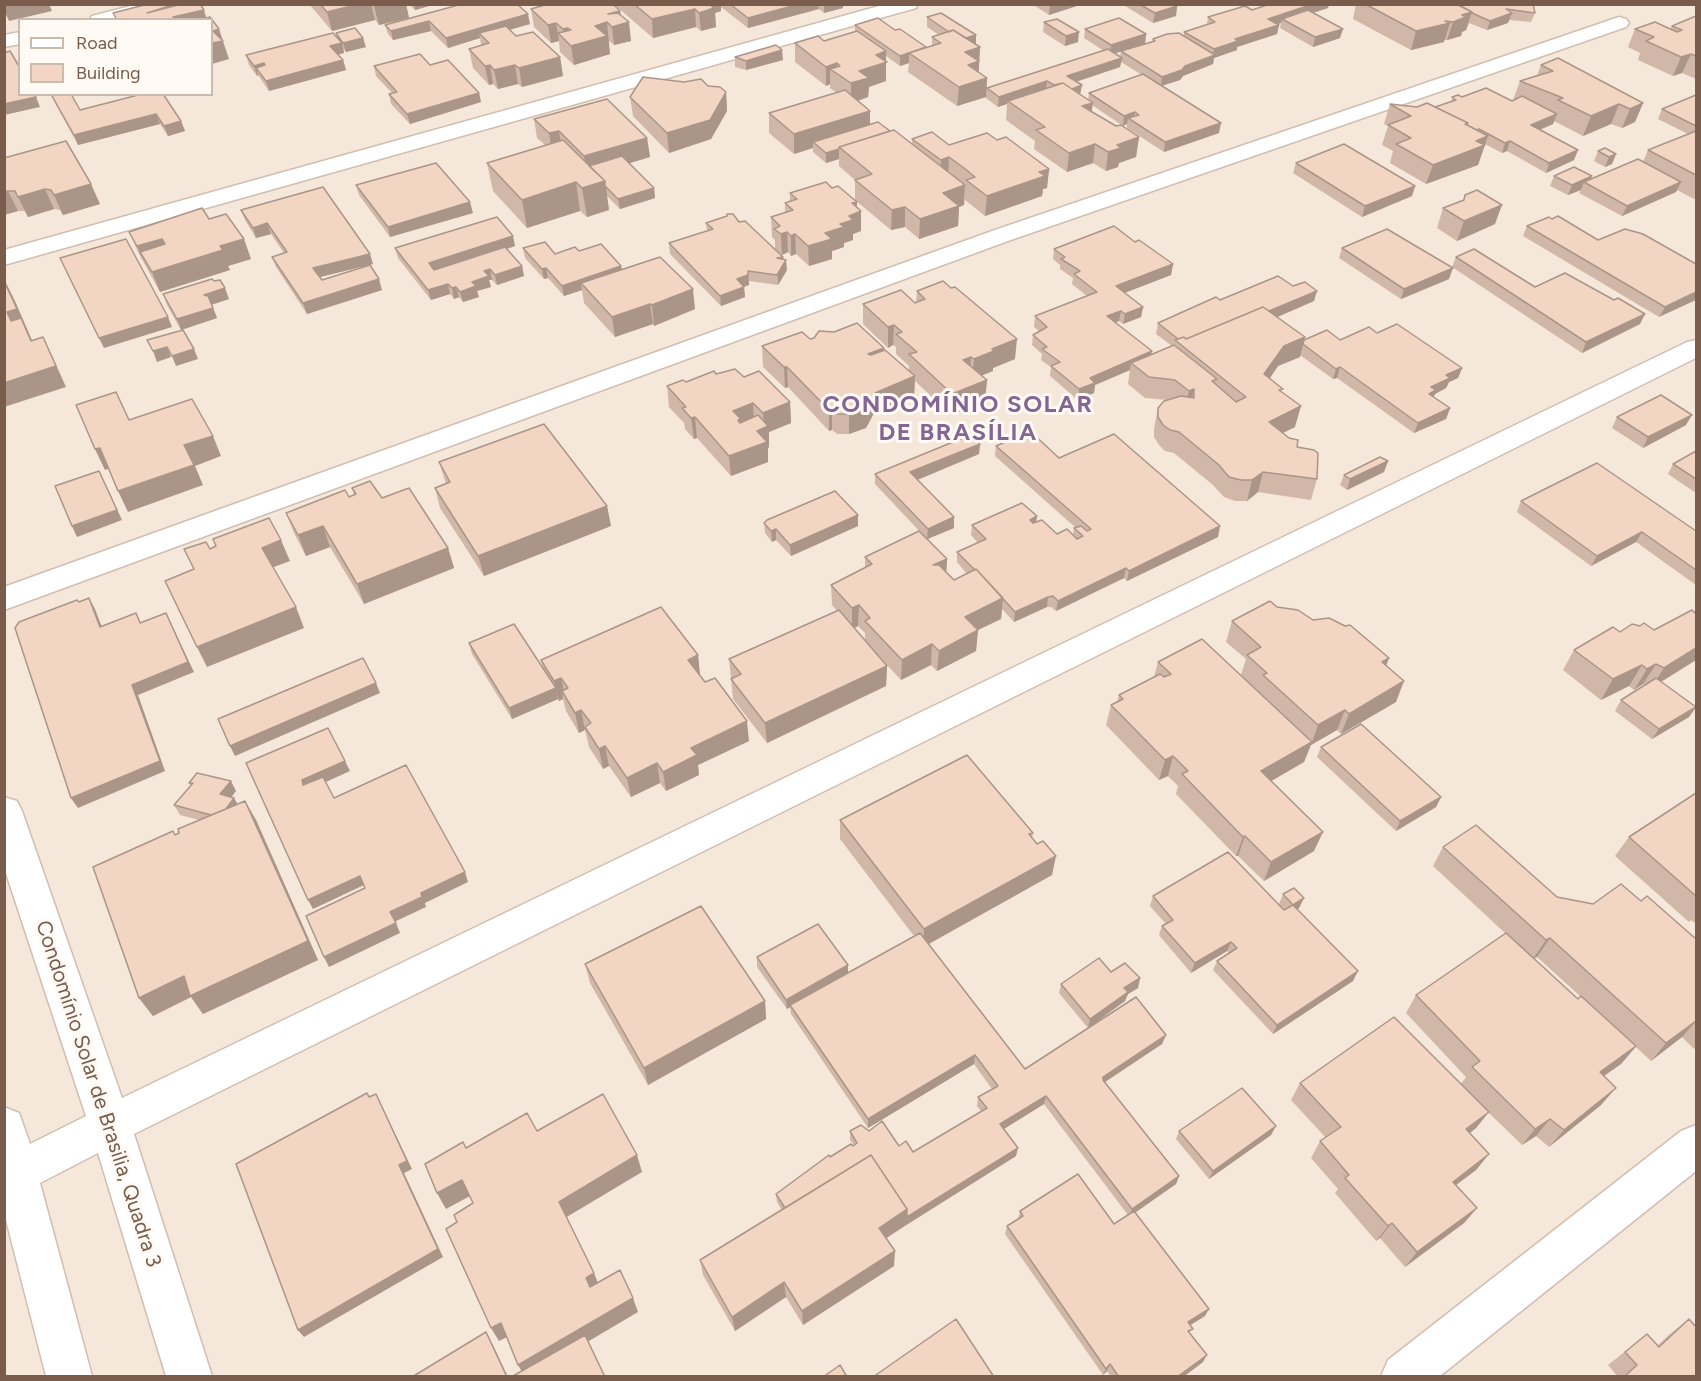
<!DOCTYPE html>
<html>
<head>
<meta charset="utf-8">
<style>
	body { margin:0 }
	#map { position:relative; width:1701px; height:1381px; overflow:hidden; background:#fdf6ec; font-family:Figtree,sans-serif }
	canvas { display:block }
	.frame { position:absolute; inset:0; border:6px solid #7a5c4d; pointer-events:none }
	.legend { position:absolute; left:18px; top:18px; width:195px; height:78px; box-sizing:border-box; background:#fffaf3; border:2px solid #cabbb1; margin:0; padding:8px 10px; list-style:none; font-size:18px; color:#7a5c4d }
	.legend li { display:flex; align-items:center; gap:12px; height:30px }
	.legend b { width:30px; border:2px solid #cabbb1 }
</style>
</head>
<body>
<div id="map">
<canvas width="1701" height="1381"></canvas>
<div class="frame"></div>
<ul class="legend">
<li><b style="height:8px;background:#fff"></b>Road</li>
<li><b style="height:16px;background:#f3d5c3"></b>Building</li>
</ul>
</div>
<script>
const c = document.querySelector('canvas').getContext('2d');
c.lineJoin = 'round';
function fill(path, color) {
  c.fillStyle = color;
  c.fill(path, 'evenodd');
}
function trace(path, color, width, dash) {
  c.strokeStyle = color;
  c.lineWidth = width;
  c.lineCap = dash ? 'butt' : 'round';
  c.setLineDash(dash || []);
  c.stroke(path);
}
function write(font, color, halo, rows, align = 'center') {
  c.font = font + ' Figtree,sans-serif';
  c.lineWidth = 6;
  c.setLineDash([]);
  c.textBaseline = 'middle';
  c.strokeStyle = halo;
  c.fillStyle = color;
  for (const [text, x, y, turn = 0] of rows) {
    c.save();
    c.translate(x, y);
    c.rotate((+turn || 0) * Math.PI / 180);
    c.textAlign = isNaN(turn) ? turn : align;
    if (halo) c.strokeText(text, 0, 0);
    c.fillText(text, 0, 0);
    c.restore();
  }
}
fill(new Path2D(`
	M5 5H1696V1376H5ZM20 20H212V94H20Z`), '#f5e8da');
const minor = new Path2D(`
	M138 4H173L171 8 125 20H89L92 16Z
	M886 4H918L916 8 4 265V250Z
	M1619 17 1626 19 1629 23 1626 27 1008 241 4 610V587L992 231Z
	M20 32V44L4 47V35Z
	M1696 340V358L134 1134 212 1376H166L98 1153 40 1183 92 1376H46L4 1212V1107L19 1113 30 1144 86 1116 4 867V797L17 801 22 811 122 1098 1687 342Z
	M1696 1125V1171L1440 1376H1381L1388 1360 1681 1131Z`);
trace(minor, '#d1beb0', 3);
fill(minor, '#fff');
fill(new Path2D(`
	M309 4H406L409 18 379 25 375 20 332 31Z
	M409 4H436L415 10Z
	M462 4 530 24 510 30 516 36 560 57 563 76 522 87 518 84 498 89 493 84 489 85 473 68 469 49 481 45 480 38 448 48 431 31 393 40 388 34 385 25Z
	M616 4H843V8L824 13 819 9 748 28 721 7V11L715 13 716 27 701 31 696 27 653 38 616 6Z
	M1032 4H1083L1049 15Z
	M1122 4H1174L1177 6 1176 16 1153 23Z
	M1270 4H1329L1328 8 1313 13 1340 38 1313 47 1280 28 1281 23 1278 24 1279 25 1277 34 1237 47V50L1214 58 1213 64 1183 76 1180 80 1161 86 1219 133 1164 152 1127 128V124L1123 126 1092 105 1091 112 1116 126 1139 137 1136 157 1119 163 1118 167 1106 171 1093 163 1067 172 1034 149 1035 141 1006 120 1007 104 998 107 986 98V97L957 106 908 72 909 63 900 66 886 56V81L869 87 868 97 858 101 870 111V125L890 131 912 144V139L949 145 997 140 1049 169 1047 188 1043 189 1042 196 985 216 965 200V190L964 205 959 207 958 226 919 239 905 227 891 230 855 200V180L839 166V159L826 163 813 152V148L794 154 769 133V113L837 93 830 88V84L826 86 795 62V43L824 41 855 32V25L895 30 926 47 932 46V37L939 35 927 27V17L980 47 979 72 987 78V88L1104 51 1084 38 1085 29 1146 34 1145 44 1114 53 1120 57 1121 51 1152 42 1153 39 1184 36V32L1207 24 1208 17 1252 10ZM1121 62 1142 75 1089 93 1088 100 1080 95 1076 82 1120 67Z
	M1356 4H1533L1535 13 1531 22 1509 20 1508 23 1487 30 1469 23 1466 30 1462 32 1461 36 1447 40H1444V42L1411 50 1353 19Z
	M531 9 620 11 621 16 631 41 614 45 609 41H608L610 54 574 65 560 52 559 41 551 43 534 27Z
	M1696 16V79L1682 73 1673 76 1638 60 1640 53 1628 47 1635 29H1670L1672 26Z
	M1044 22 1078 42 1065 46 1043 32Z
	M336 33 366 47 346 52 343 49 344 53 338 54 343 60 346 70 269 91 258 75 257 76 249 65 246 55 337 38Z
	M735 57 783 60 746 70 735 67Z
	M430 65 479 93 481 102 410 124 391 104 389 94 392 93 376 76 374 66Z
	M1541 65 1643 103 1635 122 1622 128 1611 124 1583 136 1554 121 1553 124 1540 130 1574 160 1546 173 1507 151 1502 153 1485 144 1478 165 1426 184 1390 163 1393 151 1382 145 1388 126 1384 124 1390 104 1417 107H1435L1451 102 1452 97 1512 101 1513 100 1520 81 1537 75Z
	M708 86 726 92 727 111 711 139 669 153 633 116 630 97Z
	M142 94 181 121 185 131 168 136 160 124 78 145 56 105 52 96 80 110Z
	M1696 95V197L1694 199 1677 190 1676 192 1622 216 1579 193 1581 190 1568 195 1550 186 1554 176H1592L1591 179 1643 162 1648 150 1688 134 1658 119 1662 109Z
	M534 119 647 138 650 157 629 163 654 188 655 198 620 209 607 196 609 210 587 217 580 211 527 228 493 191 487 163 545 145 537 138Z
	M1598 151 1616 154 1612 164 1605 167 1594 161Z
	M4 158 100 204 63 215 60 210 54 209 28 217 25 211H18L4 215Z
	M1296 163 1415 186 1412 196 1362 217 1293 173Z
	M356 185 473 213 390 237 359 195Z
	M832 188 857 208 861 231 853 234V240L844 243V247L832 251V259L809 266 796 254 791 256 788 252 782 255 775 249V240L772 237 771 217 785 213V203L790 201V193Z
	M1465 195 1495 224 1457 241 1437 228 1443 208 1463 201Z
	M241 210 373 264 320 277 322 280 382 290 307 314 276 267 272 257 284 253 271 234 256 238 245 220Z
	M209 219 251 259 228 266 230 270 160 292 138 252 129 232Z
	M739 222 783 257 787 270 778 285 749 281V285L744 287 745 297 721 306 670 254 669 243 707 231 706 223Z
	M1527 226 1598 240 1696 264 1659 317 1523 236Z
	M1135 242 1173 264 1171 275 1124 293 1143 307 1141 317 1123 324 1119 321 1115 323 1151 355 1172 346 1156 334 1158 323 1220 300 1314 301 1277 317 1305 337 1304 340H1340L1377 333 1462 368 1458 378 1449 382 1446 388 1435 394 1433 397 1450 408 1446 419 1414 433 1337 378 1333 379 1300 355V357L1278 366 1270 378 1282 392 1295 427 1282 433 1297 447 1317 479 1311 500 1258 492 1247 501H1235L1224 497 1213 485 1174 453 1165 451 1159 445 1154 437V429L1158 408 1168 400 1145 398 1128 384 1130 370 1095 385 1094 393 1078 400 1050 376 1051 367 1041 360 1042 354 1032 345 1033 335 1039 331 1034 327 1035 316 1087 296 1072 284 1073 278 1060 269V265L1053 259 1054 249Z
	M515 246 507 249 522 266 524 276 497 285 492 280H489L491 287 477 291 479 297 463 302 459 297 454 299 450 294 431 300 398 258 395 248Z
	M523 248 555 254 579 251 621 266 622 269 695 309 654 326 653 324 615 337 584 303 582 290 564 296 548 278 544 279 525 258Z
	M1342 248 1449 279 1401 299 1339 258Z
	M1456 257 1535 287 1640 324 1582 353 1452 267Z
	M917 291 1015 359 993 368V371L981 376 987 380 985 401 951 415 915 381 914 397 874 413 866 428 849 434H837L832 430 829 431 788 387 785 388 763 367 762 346 810 339 884 350 909 371V366L896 354V347L893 345 888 348 863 324V304L915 303 916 302Z
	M163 294 229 299 212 304 217 318 181 330 167 305Z
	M716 374 744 377 790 402 791 423 769 432V447L768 448V462L731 476 697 438 694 439 685 429 684 423 669 407 667 386 686 382Z
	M1617 417 1686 425 1643 448 1612 428Z
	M980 444 979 454 917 480 954 517V528L928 539 947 559 946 573 954 580 967 574 957 562V552L978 543 971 535 972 525 1037 516 1036 522 1057 534 1073 535 1074 528H1076L995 456 996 446 1059 458 1218 537 1127 581 1124 578 1056 611 1051 607H1047L1014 622 1002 609 1001 619 978 630 976 651 937 671 931 665 901 680 876 653 887 666 886 686 767 743 733 699 729 659 837 611 832 605 831 585 865 567V557L924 536 875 484V474ZM858 626 865 633V640L854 628Z
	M1696 451V493L1668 474 1673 464Z
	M1388 461 1384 472 1347 490 1340 485 1344 475Z
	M439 462 607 506 611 526 484 576 440 508 435 488 446 484Z
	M352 488 382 498 448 548 454 568 364 604 330 547 306 556 294 533 286 513 354 495Z
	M1521 501 1696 531V585L1636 542 1591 566 1517 512Z
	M858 515V526L791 556 776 540 772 542 765 533 764 523Z
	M1277 607 1313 620 1389 658 1386 665 1396 702 1341 734 1337 730 1311 745 1304 762 1271 781 1314 851 1264 881 1238 856H1236L1176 794 1178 786 1168 776 1159 780 1106 725 1111 705 1117 702 1119 695 1154 677 1158 662 1257 691 1241 675 1246 659 1226 642 1232 621Z
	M1696 614V660L1661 682 1696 707 1689 717 1652 739 1615 711 1621 700 1645 685 1643 684 1634 690 1629 686 1601 700 1563 670 1574 650 1620 632 1654 630Z
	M469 643 543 669 541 660 698 655 700 675 749 741 698 765 699 775 666 791 660 783 631 797 609 766 603 769 589 747 585 730 579 733 566 711 563 699 559 701 558 699 512 719 472 654Z
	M1321 747 1441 797 1436 807 1396 831 1317 757Z
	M189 783 236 791 231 797 238 804 245 801 256 820 318 960 203 1014 191 997 153 1016 139 998 175 835 199 820 180 815 174 805 191 786Z
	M1696 793V924L1691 920 1689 922 1615 856 1629 837Z
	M840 820 1033 833 1032 839 1052 875 929 944 1025 1069 1166 1035 1162 1044 1104 1083 1179 1176 1176 1184 1135 1212 1205 1316 1190 1325V1334L1203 1362 1183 1377H1111L1107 1371 1103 1375 1005 1234 1007 1226 1018 1219 1020 1211 1114 1224 1128 1215 1044 1104 1004 1129 1016 1156 886 1238 894 1266 803 1325 786 1297 735 1331 703 1275 700 1260 782 1210 777 1202 776 1194 830 1157 854 1145 850 1140V1131H869L913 1152 981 1111 977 1106 978 1097 992 1089 974 1064 868 1128 791 1014 790 1007 787 1009 757 967V957L848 965V972L914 936 840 839Z
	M1443 847 1557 897 1593 904 1641 901 1696 939V1047L1694 1049 1682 1037 1651 1061 1636 1047 1621 1064 1604 1076 1601 1105 1549 1147 1536 1136 1522 1145 1488 1112 1476 1128 1470 1133 1489 1154 1476 1170 1456 1185 1477 1208 1464 1223 1405 1267 1380 1238 1376 1241 1335 1193 1338 1189 1311 1158 1320 1141 1326 1138 1291 1100 1300 1083 1461 1084 1466 1077 1406 1013 1416 995 1505 933 1433 866ZM1537 957 1580 996 1578 999 1534 958Z
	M1283 894 1304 898 1299 908 1297 909 1353 981 1273 1034 1213 970 1217 961 1229 953 1227 951 1191 973 1159 935 1162 926 1166 924 1150 906 1153 896 1279 904Z
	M585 964 765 1001 766 1019 648 1085 590 983Z
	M1111 972 1140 978 1138 988 1128 994 1125 1001 1088 1028 1059 993 1061 984Z
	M1276 1126 1271 1135 1209 1179 1176 1139 1179 1131Z
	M1689 1319 1696 1377H1618L1608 1365 1647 1334 1657 1346 1671 1333Z`), '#d1b7a8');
fill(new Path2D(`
	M4 4H49L52 11 9 21 4 10Z
	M359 4H371L375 20 332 31 327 12Z
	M382 4H406L409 18 379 25 374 6Z
	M414 4H436L415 10Z
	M702 4H721V11L715 13 716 27 701 31 699 13Z
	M799 4H818L819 9 748 28V18Z
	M824 4H843V8L824 13Z
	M1050 4H1083L1049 15Z
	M1313 4H1329L1328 8 1287 21 1282 19 1281 23 1266 28 1268 19Z
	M1177 6 1176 16 1153 23 1155 13Z
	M695 9 696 27 653 38 652 19Z
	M204 10 207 20H174L173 17Z
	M620 11 622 24 629 22 631 41 614 45 612 27 608 14Z
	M1472 12 1466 30 1462 32 1461 36 1447 40 1453 22 1462 15Z
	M1512 13 1508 23 1487 30 1490 21Z
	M528 14 530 24 483 37 479 33 480 38 448 48 446 38Z
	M429 21 431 31 393 40 391 31Z
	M607 22 610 54 574 65 571 46 565 40 563 29 568 28 571 46 595 26Z
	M556 23 559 41 551 43 548 25Z
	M1450 23 1444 42 1411 50 1416 31Z
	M1279 25 1277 34 1237 47V50L1214 58 1213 64 1183 76 1180 80 1161 86 1162 77 1185 66 1213 55 1214 49 1235 39Z
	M219 29 229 59 212 64V43L213 31Z
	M1343 29 1340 38 1313 47 1315 37Z
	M1079 32 1078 42 1065 46 1066 36Z
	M1146 34 1145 44 1110 55 1111 45Z
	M976 35V45L961 40Z
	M363 38 366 47 346 52 343 43Z
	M342 43 344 53 333 56 330 46Z
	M980 47 978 80 967 84 965 52Z
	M782 50 783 60 746 70V61Z
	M886 51V81L869 87 868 97 851 103V83L859 71 876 55Z
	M909 53V63L900 66V56Z
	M1691 54 1682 73 1673 76 1681 57Z
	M560 57 563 76 522 87 519 68Z
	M1122 58 1120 67 1066 85 1067 76Z
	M343 60 346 70 269 91 266 81Z
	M264 63 267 73 256 68 258 75 257 76 254 66Z
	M837 63V74L830 69V84L826 86V67Z
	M490 65 493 84 489 85 485 66Z
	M515 65 518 84 498 89 494 70Z
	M987 78 986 97 957 106 959 87Z
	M1047 81 1046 91 1008 101 1007 104 998 107 999 97Z
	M1082 85 1080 95 1063 91Z
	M726 92 727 111 711 139 669 153 667 133Z
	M479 93 481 102 410 124 407 114Z
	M36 97 40 107 4 115V104Z
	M1093 103 1090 122 1082 106Z
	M1643 103 1635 122 1622 128 1630 109Z
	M1619 104 1611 124 1583 136 1591 116Z
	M870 111V130L813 142V148L794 154V134Z
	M1135 112 1133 121 1128 118 1127 124 1123 126 1124 116Z
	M156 114 160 124 78 145 74 135Z
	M1557 114 1553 124 1527 135 1531 125Z
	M181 121 185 131 168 136 164 126Z
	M1221 123 1219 133 1164 152 1165 142Z
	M559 131 562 150 552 153 549 133Z
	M1488 136 1478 165 1426 184 1433 165 1476 141Z
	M1139 137 1136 157 1119 163 1118 167 1106 171 1108 152 1117 145Z
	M647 138 650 157 587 176 584 156Z
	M1510 141 1507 151 1502 153 1505 143Z
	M1095 144 1093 163 1067 172 1069 153Z
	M839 149V159L826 163V153Z
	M1578 150 1574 160 1546 173 1549 163Z
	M1616 154 1612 164 1605 167 1609 157Z
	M949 157 948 177 940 180 941 160Z
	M1049 169 1047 188 1043 189 1042 196 985 216 987 196 1039 172Z
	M1592 176 1588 185 1584 182 1581 190 1568 195 1572 185Z
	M605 181 609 210 587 217 582 188Z
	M576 182 580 211 527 228 522 200Z
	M1681 182 1676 192 1622 216 1627 206Z
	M91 184 100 204 63 215 54 195Z
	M965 185 964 205 959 207 958 226 919 239 920 219 943 193Z
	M1415 186 1412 196 1362 217 1365 206Z
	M654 188 655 198 620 209 618 199Z
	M45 189 54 209 28 217 18 197Z
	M8 191 18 211 4 215V192Z
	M470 202 473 213 390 237 388 227Z
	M857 202V213L861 211V231L853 234V240L844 243V247L832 251V259L809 266 808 246 849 216 852 203Z
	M1502 205 1495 224 1457 241 1464 221Z
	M905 207V227L891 230 892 210Z
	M267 223 271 234 256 238 253 228Z
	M787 232 788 252 782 255 781 234Z
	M795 234 796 254 791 256V236Z
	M513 236 515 246 431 274 429 263Z
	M162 239 170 259 140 252 146 266 137 246Z
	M244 239 251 259 228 266 230 270 160 292 152 272 220 246Z
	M370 254 373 264 316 278 313 268Z
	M783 257V265L786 260 787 270 778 285 777 258Z
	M1173 264 1171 275 1114 297 1116 286Z
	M522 266 524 276 497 285 495 275Z
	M621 266 623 276 581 283 582 290 564 296 562 286Z
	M546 268 548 278 544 279 542 269Z
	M1453 268 1449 279 1401 299 1404 289Z
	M490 269 492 280H489L491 287 477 291 479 297 463 302 460 292 484 271Z
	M748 271 749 285 743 287H744L745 297 721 306 720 296 737 279Z
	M379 279 382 290 307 314 303 303Z
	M5 281 15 301 41 361 11 321 7 312Z
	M448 284 450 294 431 300 428 290Z
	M456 287 459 297 454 299 452 288Z
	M225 288 229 299 208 306 204 295Z
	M693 289 695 309 654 326 652 305Z
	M1317 291 1314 301 1259 325 1262 314Z
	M1696 292V300L1659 317 1665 307Z
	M650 304 653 324 615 337 612 317Z
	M1143 307 1141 317 1123 324 1125 314Z
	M213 308 217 318 181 330 177 319Z
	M1121 311 1119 321 1105 327 1107 316Z
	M1645 314 1640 324 1582 353 1586 342Z
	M168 317 172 327 104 348 99 338Z
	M894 325 893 345 888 348V327Z
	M43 337 53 358 66 387 4 407V383Z
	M1305 337 1300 357 1278 366 1259 394 1264 374 1284 346Z
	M1017 339 1015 359 993 368V371L972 379 974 359 992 349Z
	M167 347 171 357 157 362 153 351Z
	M884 348V368L868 354Z
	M194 349 198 359 176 366 172 356Z
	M1152 351 1150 361 1131 363 1130 370 1095 385 1094 393 1078 400 1079 389 1090 378Z
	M971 357 970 377 963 360Z
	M784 367H787L788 387 785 388Z
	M1340 367 1337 378 1333 379 1336 369Z
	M1462 368 1458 378 1449 382 1446 388 1435 394 1432 401 1425 404 1431 387 1446 375Z
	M915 376 914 397 874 413 866 428 849 434V414L875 393Z
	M987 380 985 401 951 415 952 394Z
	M1194 389 1190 409 1184 412 1189 391Z
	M790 402 791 423 769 432V447L768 448V462L731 476 729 456 757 431 764 428 763 413Z
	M753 403 754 423 742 428 733 411Z
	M1301 406 1295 427 1263 443 1269 422Z
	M1450 408 1446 419 1414 433 1418 423Z
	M832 409V430L829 431V410Z
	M1692 415 1686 425 1643 448 1648 437Z
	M695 417 697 438 694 439 691 418Z
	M213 436 221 456 195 466 203 485 128 512 118 491 184 445Z
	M980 444 979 454 910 483V472Z
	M100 448 110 468 105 470 95 449Z
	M1388 461 1384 472 1347 490 1350 479Z
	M1263 472 1258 492 1247 501 1252 480Z
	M104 481 122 520 77 537 72 526Z
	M607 506 611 526 484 576 478 556Z
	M858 515V526L791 556 790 545Z
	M1037 516 1035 527 1030 520Z
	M954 517V528L927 539 928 529Z
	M323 526 330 547 306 556 298 535Z
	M1220 526 1218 537 1127 581 1129 571Z
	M776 529V540L772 542 771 531Z
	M1642 532 1636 542 1591 566 1597 556Z
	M281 540 290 561 271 568 262 548Z
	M448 548 454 568 364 604 357 584Z
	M947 559 946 579 933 565Z
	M1126 568 1124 578 1056 611 1058 601Z
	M1048 597 1047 607 1014 622 1015 612Z
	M89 598 95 609 106 638 100 627Z
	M1003 598 1001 619 963 637 965 617Z
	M859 605 858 626 852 629V608Z
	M296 607 304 628 207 667 197 647Z
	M166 613 194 672 138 695 165 771 78 808 71 798 132 685Z
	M978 630 976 651 937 671 939 651Z
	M932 644 931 665 901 680 902 660Z
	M1696 648V660L1651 688 1664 668Z
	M698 655 700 675 691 680 688 660Z
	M1389 658 1381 679 1382 662Z
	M1656 664 1643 684 1634 690 1647 669Z
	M1642 665 1629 686 1601 700 1613 679Z
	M887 666 886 686 767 743 765 723Z
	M561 678 566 698 562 691 563 699 559 701 554 681Z
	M1404 681 1396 702 1341 734 1349 714Z
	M376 683 380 693 235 756 230 746Z
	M556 688 558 699 512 719 509 708Z
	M1696 707 1689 717 1652 739 1659 729Z
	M581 710 585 730 579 733 575 713Z
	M1345 710 1337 730 1311 745 1318 725Z
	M747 721 749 741 698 765 699 775 666 791 663 772 691 748Z
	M1312 742 1304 762 1254 791 1261 771Z
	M605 746 609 766 603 769 599 749Z
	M1173 756 1168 776 1159 780 1165 760Z
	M345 761 350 771 306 791 302 780Z
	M657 763 660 783 631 797 627 778Z
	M231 781 236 791 226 804 220 794Z
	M1441 797 1436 807 1396 831 1400 821Z
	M234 798 240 808 220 817Z
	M245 801 256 820 318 960 203 1014 191 997 153 1016 139 998Z
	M1323 832 1314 851 1264 881 1271 862Z
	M1245 836 1238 856H1236L1243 837Z
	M1056 856 1052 875 923 947 924 929Z
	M465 872 468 882 425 903 426 907 394 922 390 912 421 893Z
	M360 876 364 885 313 909 308 900Z
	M1304 898 1299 908 1289 915 1293 905Z
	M396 923 400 933 329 967 324 957Z
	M1550 938 1537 957 1533 959 1546 940Z
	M1231 942 1227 951 1191 973 1195 963Z
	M848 965V974L790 1005V1007L787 1009 786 1000Z
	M1358 971 1353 981 1273 1034 1277 1025Z
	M1140 978 1138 988 1128 994 1125 1001 1088 1028 1090 1019 1124 988Z
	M765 1001 766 1019 648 1085 644 1068Z
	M1696 1021 1682 1037 1651 1061 1666 1043Z
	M1166 1035 1162 1044 1100 1085 1103 1077Z
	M1636 1046 1621 1064 1585 1089 1600 1072Z
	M975 1055 974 1064 868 1128V1119Z
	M1616 1088 1601 1105 1549 1147 1564 1130Z
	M376 1094 412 1169 404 1173 443 1257 304 1337 298 1330 399 1165Z
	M1046 1096 1044 1104 999 1132 1000 1124Z
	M1489 1112 1476 1128 1453 1146 1466 1129Z
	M1550 1119 1536 1136 1522 1145 1535 1129Z
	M1276 1126 1271 1135 1209 1179 1213 1171Z
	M1018 1148 1016 1156 906 1225 879 1243V1228L907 1209Z
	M1489 1154 1476 1170 1440 1197 1453 1182Z
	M637 1155 642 1172 565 1218 559 1202Z
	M1179 1176 1176 1184 1129 1217 1132 1209Z
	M462 1180 470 1196 446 1209 437 1193Z
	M1477 1208 1464 1223 1405 1267 1417 1252Z
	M1392 1223 1380 1238 1376 1241 1388 1226Z
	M895 1251 894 1266 803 1325 802 1311Z
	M594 1273 600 1288 592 1293 586 1278Z
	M784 1282 786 1297 735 1331 732 1317Z
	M633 1298 638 1312 528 1377H525L518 1365Z
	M1209 1309 1205 1316 1184 1329 1188 1322Z
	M501 1323 509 1336 499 1341 491 1328Z
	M486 1332 490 1339 508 1377H507Z
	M1207 1355 1203 1362 1183 1377H1177Z
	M1110 1364 1107 1371 1103 1375 1106 1369Z`), '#aa9588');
const building = new Path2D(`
	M148 4H176L147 13 178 5 177 4H200L204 10 173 17 175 20H117L113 13Z
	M320 4H359L327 12Z
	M462 4H517L528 14 446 38 429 21 391 31 385 25Z
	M548 4H613L620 11 608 14 618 13 629 22 612 27 607 22 595 26 607 36 571 46 558 33 571 30 568 28 563 29 556 23 548 25 531 9Z
	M634 4H709L714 8 699 13 695 9 652 19Z
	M730 4H799L748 18Z
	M1139 4H1174L1177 6 1155 13Z
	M1270 4H1313L1268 19 1279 25 1235 39 1238 41 1214 49 1184 32 1215 22 1208 17 1245 6 1252 10Z
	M1365 4H1457L1472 12 1462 15 1466 17 1453 22 1445 21 1450 23 1416 31Z
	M1460 4H1533L1535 13 1506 9 1512 13 1490 21 1472 13V12L1458 5Z
	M1308 10 1343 29 1315 37 1282 19Z
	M941 13 976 35 966 38 953 30 949 32 927 17Z
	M1696 16V56L1691 54 1681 57 1646 41 1654 37 1635 29 1655 22 1677 32 1682 30 1672 26Z
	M210 17 219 29 213 31 223 41 212 43V20H199Z
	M878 18 895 30 900 29 926 47 900 56 855 25Z
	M1119 18 1146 34 1111 45 1085 29Z
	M1057 19 1079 32 1066 36 1044 22Z
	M506 26 516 36 533 32 560 57 519 68 515 65 494 70 490 65 485 66 469 49 489 43 479 33Z
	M355 28 363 38 343 43 336 33Z
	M953 30 980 47 965 52 979 61 968 65 987 78 959 87 909 53 941 43 932 37Z
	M857 31 886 51 876 55 887 62 859 71 869 78 851 83 830 69 840 66 837 63 826 67 795 43 818 36 824 41Z
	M333 33 342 43 330 46 343 60 266 81 256 68 265 65 264 63 254 66 246 55Z
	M1179 33 1215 55 1185 66 1182 70 1162 77 1121 51 1155 41 1153 39 1167 34Z
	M776 45 782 50 746 61 735 57Z
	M1108 49 1122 58 1067 76 1082 85 1072 89 1063 83 1054 85 1047 81 999 97 987 88Z
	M10 51 20 68V94H34L36 97 4 104V53Z
	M420 54 430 65 448 60 479 93 407 114 389 94 397 92 374 66Z
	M1558 58 1643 103 1630 109 1619 104 1591 116 1558 100 1563 98 1520 81 1553 71 1541 65Z
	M1143 74 1221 123 1165 142 1128 118 1139 115 1135 112 1124 116 1089 93Z
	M643 77 684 82 701 79 708 86 720 87 726 92 710 120 667 133 630 97Z
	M1063 83 1093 103 1082 106 1116 126 1121 125 1139 137 1117 145 1121 148 1108 152 1095 144 1069 153 1036 130 1045 127 1008 101Z
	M1486 88 1512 101 1522 96 1557 114 1531 125 1578 150 1549 163 1510 141 1505 143 1479 129 1477 130 1467 125 1468 123 1435 107 1456 100 1452 97 1458 95 1462 97Z
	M845 90 870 111 794 134 769 113Z
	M56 94H71L80 110 142 94H163L181 121 164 126 156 114 74 135 52 96Z
	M1696 95V126L1662 109Z
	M607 99 647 138 584 156 559 131 549 133 534 119Z
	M1427 103 1468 123 1465 124 1488 136 1476 141 1485 145 1433 165 1396 144 1411 138 1388 125 1411 116 1390 104 1417 107Z
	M878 122 890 131 839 147V149L826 153 813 142Z
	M894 130 965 185 943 193 959 206 920 219 905 207 892 210 855 180 872 174 839 147Z
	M1696 131V175L1648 150Z
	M932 132 949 145 987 133 997 140 1006 137 1049 169 1039 172 1045 176 987 196 966 180 975 177 964 168 949 157 941 160 912 139Z
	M563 140 605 181 582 188 576 182 522 200 487 163Z
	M66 141 91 184 54 195 51 190 45 189 18 197 15 191H8L4 192V158Z
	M1344 144 1415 186 1365 206 1296 163Z
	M1605 148 1616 154 1609 157 1598 151Z
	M622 156 654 188 618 199 605 186V181L589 166Z
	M1638 159 1681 182 1627 206 1584 182Z
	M436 163 470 202 388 227 356 185Z
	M1574 167 1592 176 1572 185 1554 176Z
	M826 182 832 188 838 186 857 202 852 203 861 211 849 216 853 220 840 224 844 227 825 233 832 239 808 246 795 234 791 236 787 232 781 234 774 229 780 226 771 217 793 210 785 203 797 199 790 193Z
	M323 187 370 254 313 268 322 280 370 265 379 279 303 303 272 257 287 252 267 223 253 228 241 210Z
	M1477 190 1502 205 1464 221 1443 208 1464 200 1465 195Z
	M202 208 209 219 226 214 244 239 220 246 223 250 152 272 140 252 165 244 162 239 137 246 129 232Z
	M727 214H733L739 222 745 221 783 257 777 258 786 260 777 275 748 271V275L737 279 744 287 720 296 669 243 713 229 706 223 727 216Z
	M1558 216 1598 240 1625 229 1643 234 1696 264V292L1665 307 1527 226 1549 217 1552 219Z
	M497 217 513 236 429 263 434 270 505 247 522 266 495 275 490 269 484 271 489 276 472 282 476 286 460 292 456 287 452 288 448 284 428 290 395 248Z
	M1114 226 1135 242 1139 240 1173 264 1116 286 1143 307 1125 314 1121 311 1107 316 1152 351 1090 378 1095 383 1079 389 1051 366 1060 362 1042 349 1047 347 1033 335 1047 327 1035 316 1097 292 1074 274 1080 271 1061 259 1065 257 1054 249Z
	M1387 229 1453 268 1404 289 1342 248Z
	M126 239 168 317 99 338 60 258Z
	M545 242 555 254 575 247 579 251 601 244 621 266 562 286 546 268 542 269 523 248Z
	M1474 249 1535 287 1565 273 1614 300 1618 298 1645 314 1586 342 1456 257Z
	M660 257 693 289 652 305 650 304 612 317 581 283Z
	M1278 276 1293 286 1305 282 1317 291 1269 311 1263 307 1186 339 1184 337 1178 339 1158 323 1216 297 1220 300Z
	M212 279 214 281 220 280 225 288 204 295 208 296 213 308 177 319 163 294Z
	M4 281 17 309 7 312 11 321 21 318 31 341 43 337 56 366 4 383Z
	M943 281 951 288 955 287 1017 339 992 349 994 351 974 359 971 357 963 360 987 380 952 394 909 354 917 352 896 334 902 332 894 325 888 327 863 304 901 290 915 303 925 299 917 291Z
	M1263 307 1305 337 1284 346 1264 374 1283 389 1279 390 1301 406 1269 422 1289 438 1298 440 1297 447 1314 450 1318 453 1317 479 1263 472 1252 480H1241L1229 477 1219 465 1179 432 1170 430 1163 425 1158 417V408L1164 401 1181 396 1194 398V389L1189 391 1175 380 1149 377 1131 363 1174 345 1217 379 1212 381 1236 402 1246 397 1175 340 1184 337 1186 339Z
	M857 323 884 348 868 354 871 355 885 350 915 376 875 393 867 408 849 414H837L832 409 829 410 787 367H784L762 346 802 332 810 339 814 338 819 331 834 332Z
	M1397 324 1462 368 1446 375 1450 378 1431 387 1436 390 1429 394 1450 408 1418 423 1340 367 1336 369 1303 344 1304 340 1327 330 1340 340 1369 327 1377 333Z
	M183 330 194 349 172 356 167 347 153 351 147 340Z
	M735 369 744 377 759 371 790 402 763 413 753 403 733 411 741 419 738 420 740 423 758 415 768 426 757 431 767 442 729 456 695 417 691 418 682 408 686 407 667 386 683 380 686 382 714 371 716 374Z
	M116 392 129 420 192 399 213 436 184 445 194 465 118 491 100 448 95 449 76 405Z
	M1661 395 1692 415 1648 437 1617 417Z
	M544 424 607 506 478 556 435 488 450 482 439 462Z
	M1030 431 1059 458 1114 434 1220 526 1129 571 1126 568 1058 601 1053 596 1048 597 1015 612 976 569 975 570 957 552 986 539 972 525 1022 503 1037 516 1030 520 1033 523 1042 520 1057 534 1067 529 1077 539 1083 536 1074 528 1081 526 1087 531 1091 529 996 446Z
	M970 435 980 444 910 472 954 517 928 529 875 474Z
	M1696 451V479L1673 464Z
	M1380 457 1388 461 1350 479 1344 475Z
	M1597 463 1696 531V570L1642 532 1597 556 1521 501Z
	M99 471 117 510 72 526 55 486Z
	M370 481 382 498 409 488 448 548 357 584 323 526 298 535 286 513 345 490 349 497 356 494 352 488Z
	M835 491 858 515 790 545 776 529 771 531 764 523 767 520Z
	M269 518 281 540 262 548 296 607 197 647 165 581 194 569 184 549 206 542 210 549 216 546 213 539Z
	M919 531 947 559 933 565H939L954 580 976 569 1003 598 965 617 978 630 939 651 932 644 902 660 865 621 870 618 859 605 852 608 831 585 872 564 865 557Z
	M89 598 100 627 136 613 140 623 166 613 188 662 132 685 160 761 71 798 15 628 19 622 77 600 79 602Z
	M1270 601 1277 607 1298 610 1313 620 1329 618 1345 626 1350 625 1389 658 1382 662 1404 681 1349 714 1345 710 1318 725 1263 675 1267 673 1247 655 1261 647 1232 621Z
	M661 607 698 655 688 660 705 682 715 678 747 721 691 748 697 755 663 772 657 763 627 778 605 746 599 749 585 727 591 723 581 710 575 713 562 691 568 688 561 678 554 681 541 660Z
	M839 610 887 666 765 723 731 679 741 674 729 659Z
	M1692 610 1696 614V648L1664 668 1656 664 1647 669 1642 665 1613 679 1574 650 1613 627 1620 632 1632 624 1640 626 1644 623 1654 630Z
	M514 624 556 688 509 708 469 643Z
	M1202 639 1312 742 1261 771 1323 832 1271 862 1245 836 1243 837 1182 774 1188 771 1173 756 1165 760 1111 705 1123 699 1119 695 1160 674 1164 677 1171 674 1158 662Z
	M363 658 376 683 230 746 218 719Z
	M1656 678 1696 707 1659 729 1621 700Z
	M1361 724 1441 797 1400 821 1321 747Z
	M328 728 345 761 302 780 303 785 323 777 334 798 406 765 465 872 421 893 422 897 390 912 396 923 324 957 306 916 365 888 360 876 308 900 246 763Z
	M967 755 1033 833 1029 834 1037 844 1043 841 1056 856 924 929 840 820Z
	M197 773 231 781 220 794 234 798 226 809 211 815 174 805 193 783H189Z
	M1696 793V896L1629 837Z
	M245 801 308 941 190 996 184 976 139 998 93 867 173 831 175 835 179 833 178 829Z
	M1476 825 1557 897 1593 904 1621 884 1641 901 1647 896 1696 939V1021L1666 1043 1550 938 1546 940 1443 847Z
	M1228 852 1284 910 1293 905 1283 894 1294 888 1304 898 1293 905 1358 971 1277 1025 1217 961 1237 948 1231 942 1195 963 1162 926 1173 920 1153 896Z
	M701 906 765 1001 644 1068 585 964Z
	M818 924 848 965 786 1000 757 957Z
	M920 933 1025 1069 1136 997 1166 1035 1103 1077V1080L1179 1176 1132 1209 1046 1096 1000 1124 1018 1148 907 1217V1209L871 1155 785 1208 776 1194 829 1155 830 1157 851 1144 853 1146 857 1143 850 1131 861 1125 869 1131 882 1121 899 1146 906 1141 913 1152 987 1108 978 1097 998 1086 975 1055 868 1119 790 1005Z
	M1506 933 1578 999 1581 996 1636 1046 1600 1072 1616 1088 1564 1130 1550 1119 1535 1129 1472 1067 1480 1061 1416 995Z
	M1099 958 1111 972 1125 963 1140 978 1124 988 1128 992 1090 1019 1061 984Z
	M1394 1017 1489 1112 1466 1129 1489 1154 1453 1182 1477 1208 1417 1252 1392 1223 1388 1226 1345 1178 1349 1175 1320 1141 1341 1127 1300 1083Z
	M1242 1088 1276 1126 1213 1171 1179 1131Z
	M367 1093 369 1097 376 1094 407 1161 399 1165 438 1249 298 1330 236 1164Z
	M603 1094 637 1155 559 1202 594 1273 586 1278 590 1287 620 1270 633 1298 518 1365 501 1323 491 1328 446 1229 457 1222 454 1215 473 1203 462 1180 437 1193 425 1164 463 1142 466 1148 527 1113 537 1131Z
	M871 1155 907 1209 879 1228 895 1251 802 1311 784 1282 732 1317 700 1260Z
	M1078 1174 1114 1224 1134 1211 1209 1309 1188 1322 1193 1329 1188 1331 1207 1355 1177 1377H1119L1110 1364 1106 1369 1007 1226 1023 1216 1020 1211Z
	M956 1319 994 1377H873Z
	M1689 1319 1696 1327V1377H1624L1637 1365 1625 1352 1647 1334 1659 1347Z
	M486 1332 507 1377H412Z
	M585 1335 605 1377H514L513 1376Z
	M840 1365 847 1377H823Z`);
fill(building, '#f3d5c3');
trace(building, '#aa9588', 1.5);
write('21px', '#7a5c4d', '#fffaf3', [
	["Condomínio Solar de Brasilia, Quadra 3",98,1094,72]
]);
c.letterSpacing = '1.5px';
write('bold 24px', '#846695', '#fffaf3', [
	["CONDOMÍNIO SOLAR",958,405],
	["DE BRASÍLIA",958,433]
]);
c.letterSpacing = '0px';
</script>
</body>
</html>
